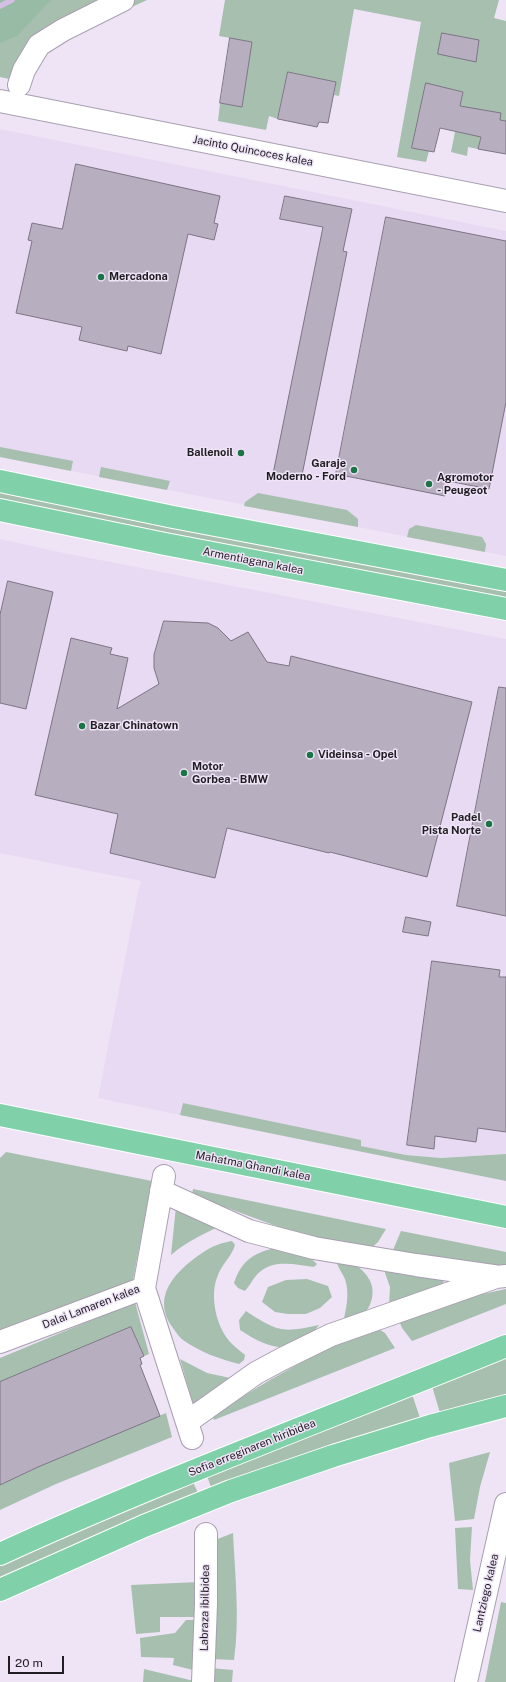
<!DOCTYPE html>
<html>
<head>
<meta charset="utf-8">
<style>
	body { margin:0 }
	#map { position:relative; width:506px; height:1682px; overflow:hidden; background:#eee4f6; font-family:"Public Sans",sans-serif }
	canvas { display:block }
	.scale { position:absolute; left:8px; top:1656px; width:56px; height:18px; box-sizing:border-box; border:2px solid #211d24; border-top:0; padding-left:5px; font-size:12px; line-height:14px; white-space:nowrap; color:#211d24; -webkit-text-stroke:3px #eee4f6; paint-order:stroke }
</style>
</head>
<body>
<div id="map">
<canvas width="506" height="1682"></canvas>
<div class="scale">20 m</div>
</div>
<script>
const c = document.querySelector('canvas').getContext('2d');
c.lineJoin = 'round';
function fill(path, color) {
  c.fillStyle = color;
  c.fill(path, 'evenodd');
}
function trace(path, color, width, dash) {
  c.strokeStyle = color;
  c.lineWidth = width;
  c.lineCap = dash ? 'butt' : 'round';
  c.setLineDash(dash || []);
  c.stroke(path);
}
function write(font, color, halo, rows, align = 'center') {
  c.font = font + ' "Public Sans",sans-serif';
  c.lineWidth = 3;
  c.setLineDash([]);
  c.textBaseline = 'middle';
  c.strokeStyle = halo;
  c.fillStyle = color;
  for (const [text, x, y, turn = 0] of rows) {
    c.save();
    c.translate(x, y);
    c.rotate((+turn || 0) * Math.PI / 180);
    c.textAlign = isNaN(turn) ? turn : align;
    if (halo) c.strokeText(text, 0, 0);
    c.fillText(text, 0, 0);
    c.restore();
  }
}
fill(new Path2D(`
	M0 129 506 231V556L0 457Z
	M0 539 64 553 506 639V1154L441 1158 406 1155 361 1146V1141L183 1103 180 1115 98 1098 138 892 141 881 0 853Z`), '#e8daf3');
fill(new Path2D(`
	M0 0H147L51 44 28 83 0 77Z
	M225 0H499L494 18 506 21V121L500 120 486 111 478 149 468 147 467 156 451 152 463 92 426 84 412 148 429 151 426 162 397 157 421 22 354 9 339 96 334 95 336 82 288 72 278 119 269 116 266 130 218 121 220 103 242 107 252 42 219 36Z
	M0 447 73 461 71 471 0 457Z
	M101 467 170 481 167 490 99 477Z
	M0 491 506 590V598L0 502Z
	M258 493 347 510 358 519V527L244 506 245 502Z
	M416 525 482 537 486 544 485 552 407 537 409 529Z
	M183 1103 361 1140V1146L406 1155 441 1158 506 1154V1181L180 1115Z
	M6 1152 152 1181 132 1285 0 1337V1158Z
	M193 1189 386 1229 378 1242 369 1250 298 1234 192 1195Z
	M176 1206 222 1225C204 1234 187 1241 171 1255Z
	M401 1231 506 1252V1266L397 1255 393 1250Z
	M232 1241 235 1245C232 1256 222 1264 218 1275 209 1295 216 1327 231 1343 235 1347 240 1351 245 1355L244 1360 239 1364C219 1359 200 1352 183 1340 179 1337 176 1332 173 1328 157 1307 164 1286 182 1269 190 1261 206 1249 217 1245 221 1243 227 1242 232 1241Z
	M280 1247 306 1254 317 1264 314 1267C297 1265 276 1259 261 1271 254 1276 251 1284 245 1291L238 1288 234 1283C242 1259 255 1252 280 1247Z
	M347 1259C361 1268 376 1279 372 1298 371 1302 369 1309 365 1312 360 1317 350 1320 343 1324 346 1308 350 1294 345 1279 342 1273 338 1267 336 1261Z
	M384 1270 442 1279 444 1283 442 1288 389 1305 390 1287Z
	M307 1279 328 1286 332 1297 320 1308 306 1314H288L275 1312 262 1302 268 1287 286 1280Z
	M506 1289V1304L412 1341 402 1328 400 1323 402 1319 464 1298Z
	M135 1302 149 1354 144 1356 131 1327 0 1382V1358Z
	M246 1311C278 1332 282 1333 319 1325 296 1359 269 1349 240 1330L239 1320Z
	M377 1328 385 1333 395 1348 214 1420 212 1415C264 1384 319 1348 377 1328Z
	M506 1357V1395L440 1413 432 1386Z
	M180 1359 207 1373 235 1379 194 1407Z
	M412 1394 420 1418 211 1487 207 1476Z
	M166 1413 172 1437 56 1484 0 1510V1485L40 1466Z
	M490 1452 480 1487 474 1519 455 1521 449 1463Z
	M193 1482 198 1493 86 1539 0 1580V1566L84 1527Z
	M472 1527 470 1560 473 1590 458 1589 455 1528Z
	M233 1533C235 1575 240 1619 234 1660L212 1659 210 1542Z
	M199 1582V1617H160V1632L136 1634 131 1585Z
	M501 1602 506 1603V1682H485Z
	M186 1620H196L193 1670 173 1665 174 1658 141 1657 140 1638 175 1633Z
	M211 1668 233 1670 232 1682H209Z
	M144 1669 194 1681V1682H143Z`), '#a7bfaf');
fill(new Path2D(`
	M0 0H52L48 3 17 36 0 43Z`), '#97bba4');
trace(new Path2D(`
	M0 6 12 0`), '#d2bfe2', 5.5);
const building = new Path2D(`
	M442 33 479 40 476 62 438 54Z
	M230 38 252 42 242 107 220 103Z
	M288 72 336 82 328 123 319 122 317 127 278 119Z
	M426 83 463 92 460 106 501 113 500 120 506 121V154L478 149 481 137 440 128 434 152 412 148Z
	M76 164 220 196 214 223 218 224 214 240 188 234 161 354 128 346 127 351 79 340 82 327 16 313 32 241 28 240 32 223 62 229Z
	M285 196 352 209 343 251 347 252 301 480 273 474 323 227 280 219Z
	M386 217 506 241V402L489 489 448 481 445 496 336 474Z
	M8 581 53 592 26 709 0 703V615Z
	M164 621 208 623 218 628 231 641 248 632 267 662 289 666 291 656 472 702 427 877 330 852 329 853 227 828 215 878 110 853 118 814 35 795 71 638 112 648 110 654 128 658 117 709 159 684 154 668V655Z
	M499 687 506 688V916L457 906Z
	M406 917 431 922 428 936 403 932Z
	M432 961 500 970 499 977H506V1132L478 1128 476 1142 435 1136 434 1149 407 1145Z
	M131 1327 144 1356 140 1358 142 1364 140 1365 160 1416 38 1467 0 1485V1382Z`);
fill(building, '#b7aebf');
trace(building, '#7d7585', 1);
const minor = new Path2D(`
	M19 85 24 70 39 45 63 30 123 0
	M0 101 506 201
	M161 1191 249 1231 314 1248 416 1265 493 1276
	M144 1288 192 1438
	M0 1342 144 1288 164 1176
	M187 1422 256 1373 282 1359 331 1335 496 1277 506 1276
	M203 1682 206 1604V1534
	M466 1682 506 1504`);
const major = new Path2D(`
	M0 481 173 517 506 580
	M0 510 165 544 506 609
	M0 1115 506 1217
	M0 1554C166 1478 337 1415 506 1346
	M0 1590 144 1526 231 1491 333 1456 430 1426 506 1406`);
trace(minor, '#a89fb0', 24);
trace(major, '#fff', 24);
trace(minor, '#fff', 22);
trace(major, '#80d1a9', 22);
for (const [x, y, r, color] of [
	[101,277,4,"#1b7448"],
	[241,453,4,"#1b7448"],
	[354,470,4,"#1b7448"],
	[429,484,4,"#1b7448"],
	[82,726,4,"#1b7448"],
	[310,755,4,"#1b7448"],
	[184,773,4,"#1b7448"],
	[489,824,4,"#1b7448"]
]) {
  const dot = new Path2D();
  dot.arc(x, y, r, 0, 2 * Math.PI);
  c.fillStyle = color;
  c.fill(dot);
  trace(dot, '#eee4f6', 1.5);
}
write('11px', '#211d24', '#eee4f6', [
	["Jacinto Quincoces kalea",253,151,11],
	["Armentiagana kalea",253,561,11],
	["Mahatma Ghandi kalea",253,1166,11],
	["Dalai Lamaren kalea",91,1307,-21],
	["Sofia erreginaren hiribidea",252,1448,-22],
	["Lantziego kalea",486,1593,-77],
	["Labraza ibilbidea",205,1608,-89]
]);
write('bold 11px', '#211d24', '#eee4f6', [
	["Mercadona",109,277],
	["Ballenoil",233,453,"right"],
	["Garaje",346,464,"right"],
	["Moderno - Ford",346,477,"right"],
	["Agromotor",437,478],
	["- Peugeot",437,491],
	["Bazar Chinatown",90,726],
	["Videinsa - Opel",318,755],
	["Motor",192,767],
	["Gorbea - BMW",192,780],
	["Padel",481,818,"right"],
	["Pista Norte",481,831,"right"]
], 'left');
</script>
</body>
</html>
